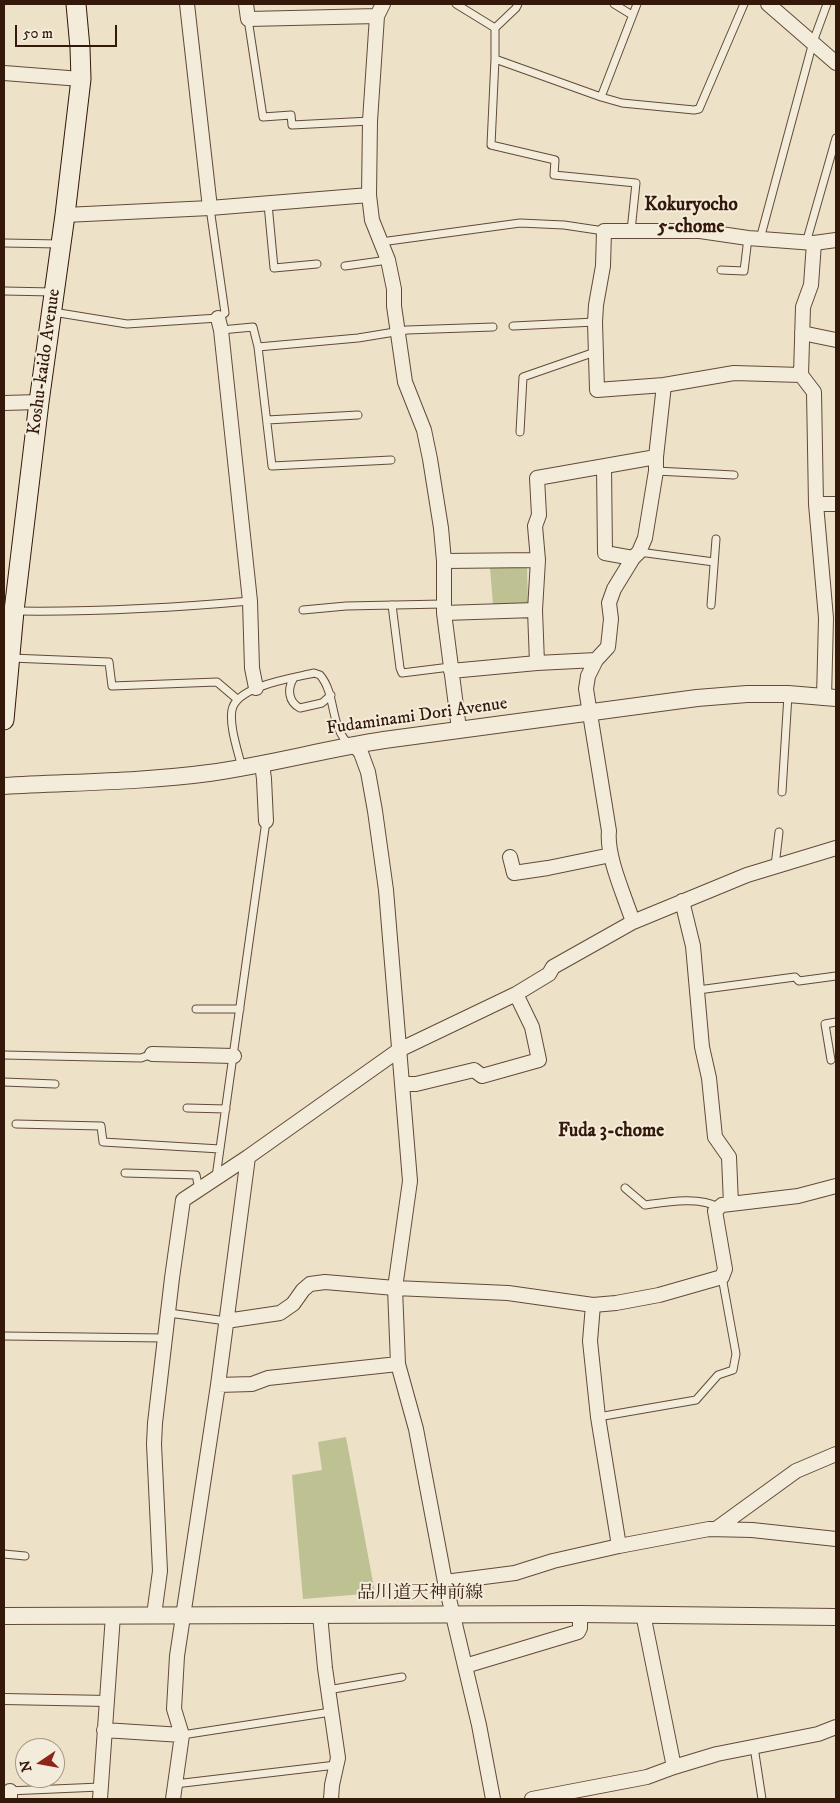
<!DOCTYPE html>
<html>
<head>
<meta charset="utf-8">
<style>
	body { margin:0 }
	#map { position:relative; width:840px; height:1803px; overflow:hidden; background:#ede1c7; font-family:"IM FELL DW Pica",serif }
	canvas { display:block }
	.frame { position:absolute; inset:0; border:5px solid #34180a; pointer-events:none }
	.north { position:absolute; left:15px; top:1738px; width:50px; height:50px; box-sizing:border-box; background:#f3ecdb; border:1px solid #a79787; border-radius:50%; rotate:258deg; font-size:14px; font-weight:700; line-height:20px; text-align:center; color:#34180a }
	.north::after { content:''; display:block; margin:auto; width:18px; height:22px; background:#8f2418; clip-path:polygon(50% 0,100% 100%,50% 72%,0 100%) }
	.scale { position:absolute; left:15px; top:25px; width:102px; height:22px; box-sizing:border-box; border:2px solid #34180a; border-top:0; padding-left:6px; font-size:15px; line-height:18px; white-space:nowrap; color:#34180a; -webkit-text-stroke:4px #f3ecdb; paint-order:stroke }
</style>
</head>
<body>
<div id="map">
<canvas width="840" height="1803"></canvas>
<div class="frame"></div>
<div class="north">N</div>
<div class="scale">50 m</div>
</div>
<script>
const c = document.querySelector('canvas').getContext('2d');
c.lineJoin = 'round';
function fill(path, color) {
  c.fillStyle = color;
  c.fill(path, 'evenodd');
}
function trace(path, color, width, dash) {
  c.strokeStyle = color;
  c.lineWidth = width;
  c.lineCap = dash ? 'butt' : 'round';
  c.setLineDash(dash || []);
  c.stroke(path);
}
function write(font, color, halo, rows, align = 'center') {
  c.font = font + ' "IM FELL DW Pica","Noto Serif JP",serif';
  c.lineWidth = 4;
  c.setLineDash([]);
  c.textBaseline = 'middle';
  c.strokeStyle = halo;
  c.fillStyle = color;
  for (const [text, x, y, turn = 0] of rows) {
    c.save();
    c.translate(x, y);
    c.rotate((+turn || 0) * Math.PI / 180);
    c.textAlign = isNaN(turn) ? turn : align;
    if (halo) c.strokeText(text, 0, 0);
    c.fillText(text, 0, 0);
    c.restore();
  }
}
fill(new Path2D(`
	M527 567 528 605 493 604 490 568Z
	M346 1437 375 1593 303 1599 292 1475 322 1470 318 1442Z`), '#bec191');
const service = new Path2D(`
	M456 4 495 28V59L601 97 622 103 694 110 699 109 744 4
	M614 4 632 15
	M248 19 263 117 291 115 292 125 370 121
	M495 28 516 8 518 4
	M495 59 491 145 555 160 554 175 636 183 631 231
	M601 97 637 4
	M268 204 274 268 317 264
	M760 239 813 42 827 4
	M381 242 520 223 564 225 604 231
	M4 243 60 244
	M806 243 836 138
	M345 266 388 260
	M721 270 744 271 748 238
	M4 291 53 292
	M53 312 127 324 218 318 225 313 210 208
	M513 326 595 322
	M221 330 253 327 258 347
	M267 420 358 415
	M520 432 523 377 595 352
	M391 460 272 466 258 347 358 338 407 330 493 327
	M656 471 734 475
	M639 552 714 562
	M392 605 400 668 402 673 450 667
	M711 605 716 539
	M303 610 346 606 443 604
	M16 611C95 612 172 608 250 601
	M11 658 109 662 112 686 217 682 237 699
	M294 678C287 688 288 702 300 708L322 703 331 695
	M242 768C238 751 229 726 232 710 236 686 293 678 314 673L320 675C337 695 329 727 350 745
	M782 792 788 695
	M775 866 779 832
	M698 990 795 977 799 981 836 976
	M196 1009H240
	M4 1055 141 1058 152 1054
	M831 1060 825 1024 836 1022
	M4 1082 55 1084
	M187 1108 226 1109
	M16 1124 101 1126 103 1142 220 1149
	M125 1173 196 1175 199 1189
	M216 1177 266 821
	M625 1188 645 1205C666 1202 699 1196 718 1207
	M169 1313 226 1321
	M4 1336 164 1338
	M598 1417 696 1400 718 1375 733 1370 736 1354 722 1277
	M4 1554 25 1556
	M328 1690 402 1677
	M182 1735 331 1712
	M754 1747 762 1799
	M175 1784 336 1765
	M8 1791 100 1787`);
const pedestrian = new Path2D(`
	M4 1699 107 1701`);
const minor = new Path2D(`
	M187 4 210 208
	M246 4 248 19 377 16
	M383 4 377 16 370 121 369 195 372 220 388 260 394 289V306L405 382 424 430 430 459 441 528 444 561V613L459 729
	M768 4 836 63
	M4 73 81 79
	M65 215 210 208 369 195
	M218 318 221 330 250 601 252 668 256 688
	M802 333 836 340
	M801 375 803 307 811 285 814 243
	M4 403 39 402
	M604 467 605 553 633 558
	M816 504H836
	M444 561 538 560
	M535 610 537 663
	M444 613 535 610 538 560 535 526 539 515 537 478 656 457
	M451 671 537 663 596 660
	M824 698 826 618 816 504 814 392 801 375 734 373 664 385 597 390 595 322 596 305 603 266 604 231H700L748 238 814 243 836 240
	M350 745 357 748 361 753 368 772 375 811 386 890 410 1181 395 1288 398 1364 416 1429 445 1582 479 1725 493 1799
	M262 764 264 779 266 821
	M510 857 514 873 548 868 611 855
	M682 901 693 946 702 1047 709 1078 715 1137 729 1157 731 1204
	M633 922C625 897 606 856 609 831L586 689 588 676 596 660 608 647 611 619 609 603 614 589 633 558 639 552 645 538 656 471V457L664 385
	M152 1054 234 1056
	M402 1084H416L474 1070 482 1076 539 1060 532 1027 516 994
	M593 1305 590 1341 598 1417 619 1546
	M226 1321 280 1313 293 1304 303 1290 310 1284 325 1282 395 1288 508 1293 593 1305 616 1303 659 1295 722 1277 725 1269 715 1211 722 1205 798 1196 836 1186
	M218 1385 252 1384 268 1378 398 1364
	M716 1529 796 1471 836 1454
	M445 1582 515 1573 553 1561 619 1546 709 1529 752 1530 836 1539
	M643 1614 674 1767
	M154 1615 160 1571 154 1444 155 1423 172 1278 183 1200 248 1157 399 1050 516 994 549 974 553 967 633 922 747 875 836 848
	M320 1615 325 1668 338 1758 332 1785 331 1799
	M465 1666 578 1632 580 1628V1614
	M104 1730 182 1735
	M10 1791V1799
	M100 1799 113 1615
	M173 1799 182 1735 174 1709 177 1656 218 1385 248 1157
	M532 1799 647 1777 674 1767 717 1754 818 1734 836 1727`);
const tertiary = new Path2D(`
	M4 786C72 782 141 782 209 773 268 765 325 749 384 740L697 698 747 694H788L836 698
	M4 1616 580 1614 836 1617`);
const secondary = new Path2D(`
	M4 720 14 611 39 402 65 215 81 79 80 48 76 4`);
trace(service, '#624a39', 9);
trace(pedestrian, '#624a39', 12);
trace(minor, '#624a39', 16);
trace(tertiary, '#624a39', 18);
trace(secondary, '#34180a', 21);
trace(service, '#f3ecdb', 7);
trace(pedestrian, '#f3ecdb', 10);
trace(minor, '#f3ecdb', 14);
trace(tertiary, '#f3ecdb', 16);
trace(secondary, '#f3ecdb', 19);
write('18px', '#34180a', '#f3ecdb', [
	["Koshu-kaido Avenue",45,362,-82],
	["Fudaminami Dori Avenue",417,717,-8],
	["品川道天神前線",420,1594]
]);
write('bold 19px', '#34180a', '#f3ecdb', [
	["Kokuryocho",691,206],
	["5-chome",691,228],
	["Fuda 3-chome",611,1132]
]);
</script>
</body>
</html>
